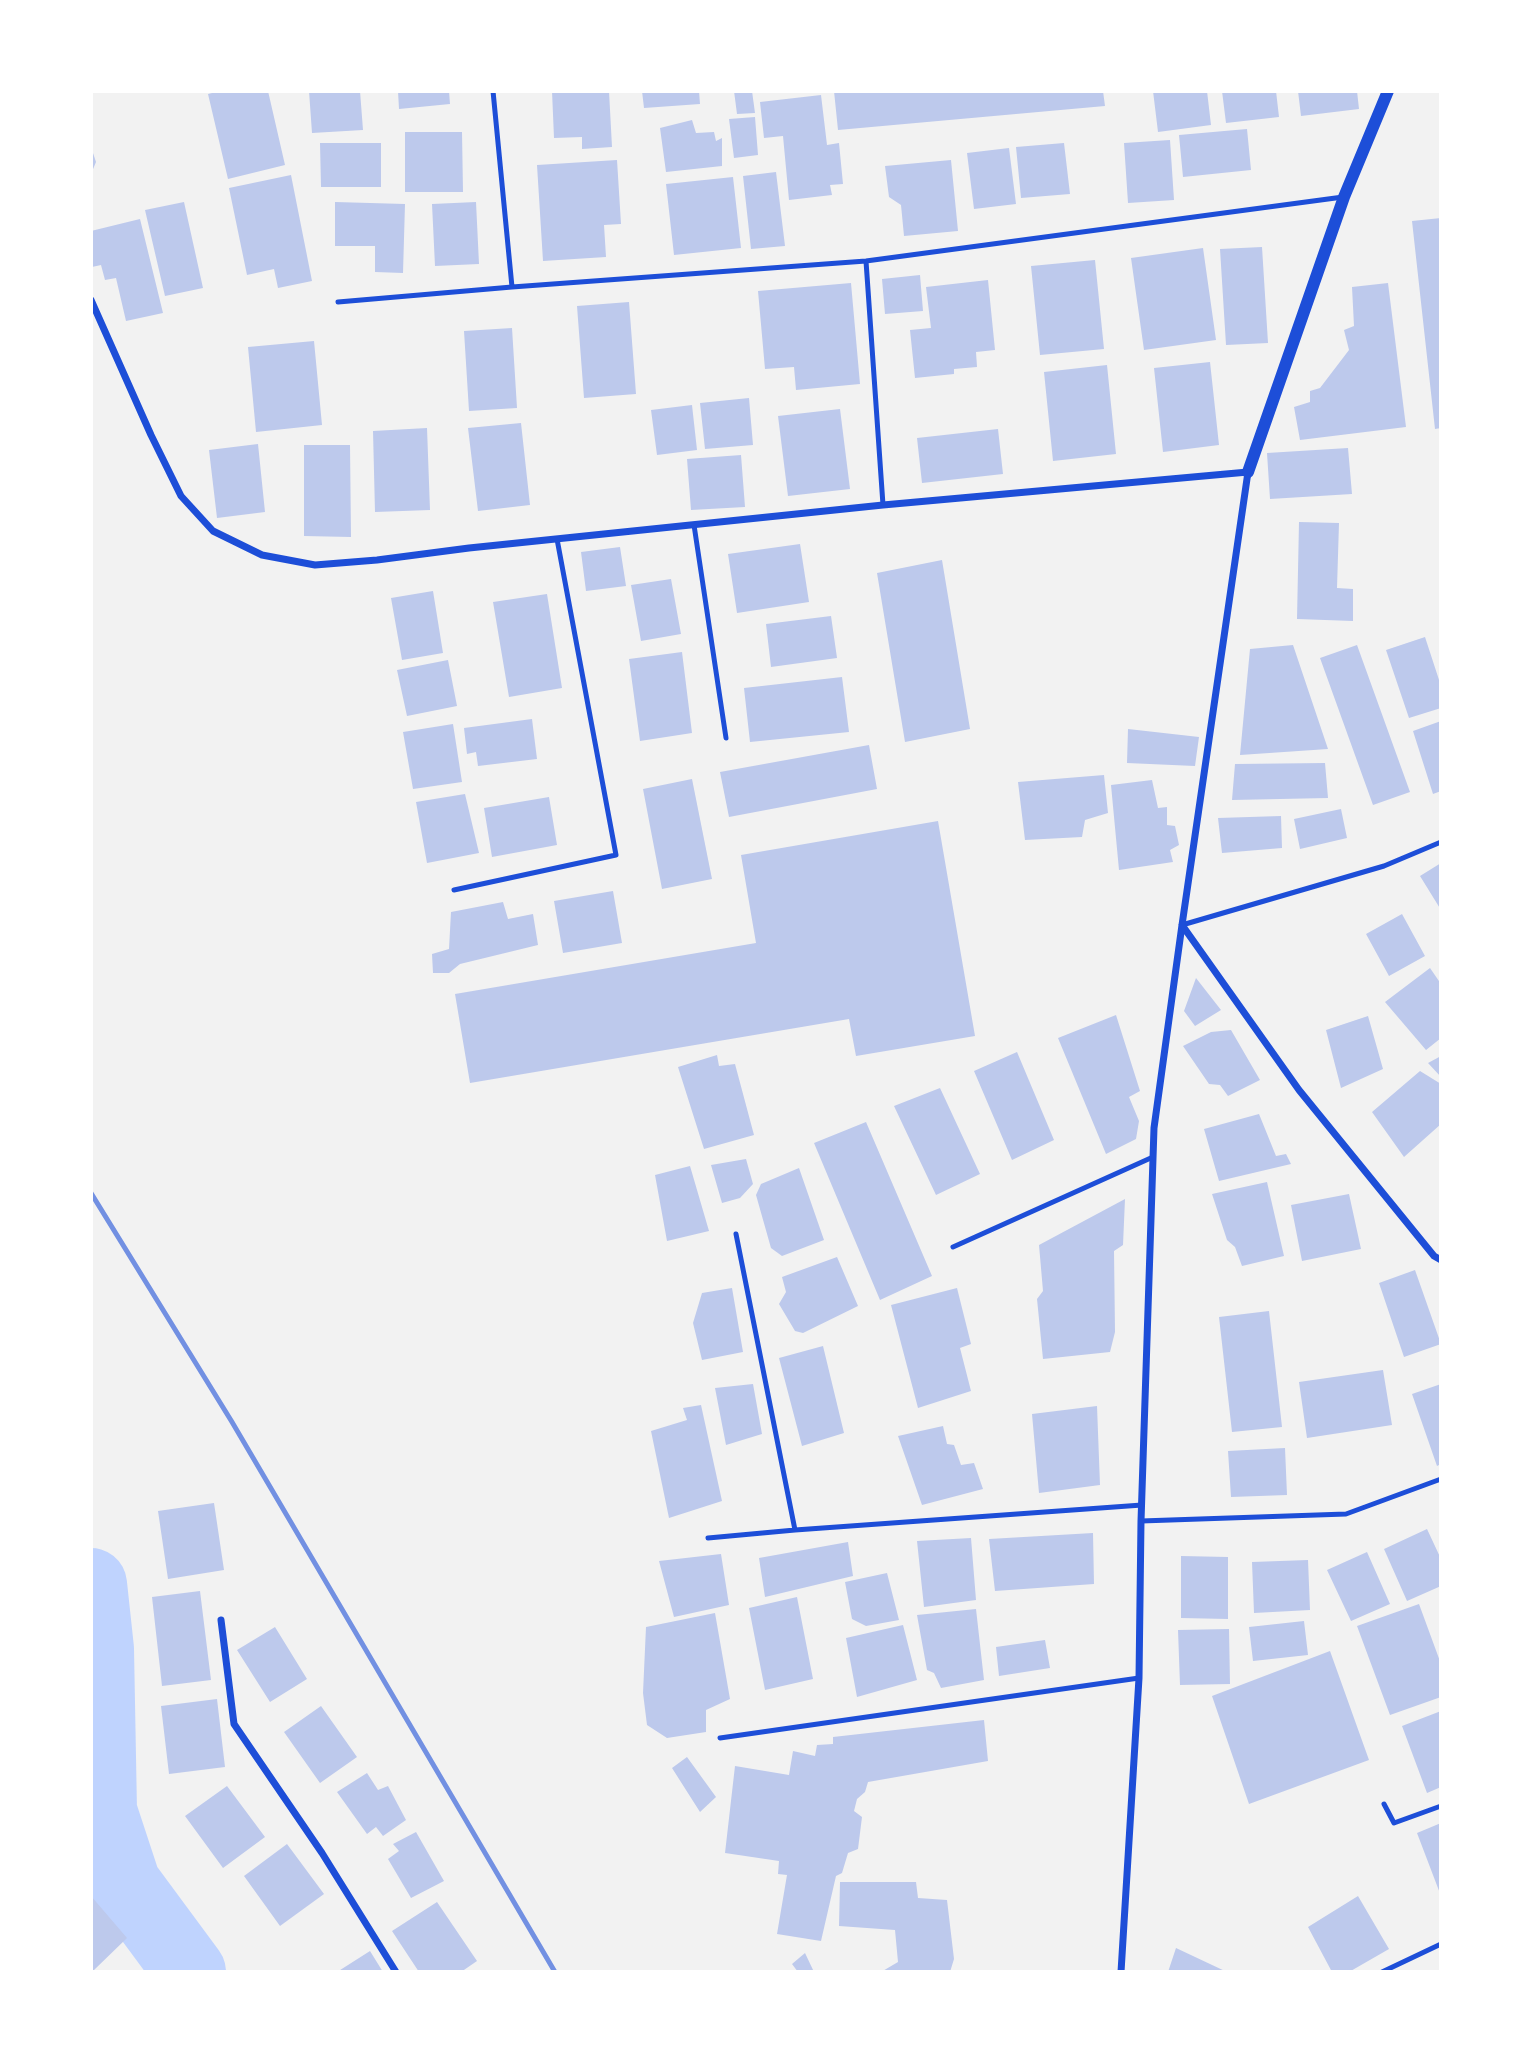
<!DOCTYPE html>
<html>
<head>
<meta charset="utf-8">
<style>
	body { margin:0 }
	#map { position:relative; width:1532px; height:2063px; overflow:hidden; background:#f2f2f2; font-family:"Titillium Web",sans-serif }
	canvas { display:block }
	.frame { position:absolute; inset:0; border:93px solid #fff; pointer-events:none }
</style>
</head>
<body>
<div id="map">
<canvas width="1532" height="2063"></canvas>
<div class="frame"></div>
</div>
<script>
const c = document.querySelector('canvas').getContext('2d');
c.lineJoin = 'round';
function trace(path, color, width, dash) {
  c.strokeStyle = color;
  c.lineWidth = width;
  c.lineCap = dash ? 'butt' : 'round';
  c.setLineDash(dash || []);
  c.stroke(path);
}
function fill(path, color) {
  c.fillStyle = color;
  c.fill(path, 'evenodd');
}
trace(new Path2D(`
	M91 1584 98 1649 101 1811 125 1884 190 1972`), '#bfd3fe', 72);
fill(new Path2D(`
	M220 91H268L285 165 228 179 208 94Z
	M309 91H360L363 130 312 133Z
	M398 91H449L450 104 399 109Z
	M552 91H609L612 147 582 149V137L554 138Z
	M642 91H699L700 104 644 108Z
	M734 91H752L755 113 737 114Z
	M834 91H1103L1105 106 838 130Z
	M1153 91H1207L1211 125 1158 132Z
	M1222 91H1276L1279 117 1226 123Z
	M1298 91H1357L1359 109 1301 116Z
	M821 95 827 145 839 143 843 184 830 185 832 195 789 200 783 136 764 138 760 102Z
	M755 117 758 155 734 158 729 119Z
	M692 120 696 133 714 132 716 141 722 138V166L666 172 660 128Z
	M1247 129 1251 170 1183 177 1179 135Z
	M405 132H462L463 192H405Z
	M1170 140 1174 200 1128 203 1124 143Z
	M320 143H381V187H321Z
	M1064 143 1070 194 1021 198 1016 147Z
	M91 147 96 162 91 174Z
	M1009 148 1016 204 974 209 967 153Z
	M617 160 621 224 604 225 606 257 543 261 537 165Z
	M951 160 958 231 904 236 901 205 889 197 885 166Z
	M776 172 785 246 751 249 743 176Z
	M291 175 312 281 278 288 274 269 247 275 229 188Z
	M733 177 741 248 674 255 666 184Z
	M184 202 203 288 165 296 145 210Z
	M335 202 405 204 403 273 375 272V246H335Z
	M476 202 479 264 435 266 432 204Z
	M1441 218V428L1435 429 1412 221Z
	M140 219 163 313 126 321 116 278 105 280 101 265 92 267 91 231Z
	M1262 247 1268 343 1226 345 1220 249Z
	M1203 248 1216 340 1144 350 1131 258Z
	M1095 260 1104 349 1040 355 1031 266Z
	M920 275 923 311 885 314 882 279Z
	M988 280 995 350 976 352 977 367 954 369V374L915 378 910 330 931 328 926 287Z
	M851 283 860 384 796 390 794 367 765 369 758 291Z
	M1388 283 1406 427 1300 440 1294 407 1310 402V391L1320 388 1349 350 1344 330 1354 326 1352 287Z
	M629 302 636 394 584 398 577 306Z
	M512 328 517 408 469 411 464 331Z
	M314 341 322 425 256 432 248 347Z
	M1210 362 1219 445 1163 452 1154 368Z
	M1107 365 1116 454 1053 461 1044 372Z
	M749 398 753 445 705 449 700 403Z
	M692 405 697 450 657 455 651 410Z
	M840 409 850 489 788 496 778 416Z
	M521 423 530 505 478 511 468 428Z
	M427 428 430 510 375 512 373 431Z
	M998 429 1003 474 922 483 917 438Z
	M258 444 265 512 217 518 209 450Z
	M304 445H350L351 537 304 536Z
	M1348 448 1352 494 1270 499 1267 453Z
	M741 455 745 507 691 510 687 459Z
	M1299 522 1339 523 1337 588 1353 589V621L1297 619Z
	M800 544 809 602 737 613 728 554Z
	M620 547 626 586 586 591 581 552Z
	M942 560 970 729 905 742 877 573Z
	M671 579 681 634 641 641 631 585Z
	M433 591 443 653 402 660 391 598Z
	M547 594 562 688 509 697 493 602Z
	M831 616 837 658 771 667 766 624Z
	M1425 637 1441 686V708L1409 718 1386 650Z
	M1293 645 1328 749 1240 755 1250 649Z
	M1357 645 1410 792 1373 805 1320 658Z
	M682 652 692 733 640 741 629 659Z
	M448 660 457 706 407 716 397 670Z
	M842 677 849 732 750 742 744 688Z
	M532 719 537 759 478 766 476 752 467 754 464 728Z
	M1441 721V791L1433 794 1413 731Z
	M453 724 462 782 413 789 403 732Z
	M1128 729 1199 737 1195 766 1127 763Z
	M869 745 877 789 729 817 720 772Z
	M1325 763 1328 798 1232 800 1235 764Z
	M1104 775 1108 813 1085 820 1082 837 1025 840 1018 782Z
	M692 779 712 879 662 889 643 789Z
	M1152 780 1158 808 1167 807V825L1175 826 1179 845 1170 850 1173 862 1119 870 1111 785Z
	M465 794 479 853 427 863 416 802Z
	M549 797 557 845 492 857 484 808Z
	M1341 809 1347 838 1300 849 1294 819Z
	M1281 816 1282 848 1222 853 1218 818Z
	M938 821 975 1036 856 1056 849 1019 470 1083 455 994 756 943 741 855Z
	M1441 863V910L1420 876Z
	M613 891 622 943 563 953 554 901Z
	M503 902 508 919 533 914 538 945 460 964 449 973H433L432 954 449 949 451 912Z
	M1402 914 1425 956 1389 976 1366 934Z
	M1430 968 1441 984V1038L1426 1050 1385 1002Z
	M1196 978 1221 1010 1195 1026 1184 1011Z
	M1116 1015 1140 1091 1129 1097 1139 1121 1136 1139 1106 1154 1058 1038Z
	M1368 1016 1383 1069 1341 1088 1326 1030Z
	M1231 1030 1260 1080 1228 1096 1220 1085 1209 1084 1183 1046 1211 1032Z
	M1017 1052 1054 1140 1012 1160 974 1071Z
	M717 1055 719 1066 735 1064 754 1135 704 1149 678 1067Z
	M1441 1056V1077L1428 1063Z
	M1420 1071 1441 1084V1124L1404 1157 1372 1112Z
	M940 1088 980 1174 936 1195 894 1106Z
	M1259 1114 1276 1156 1286 1154 1291 1164 1219 1181 1204 1129Z
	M866 1122 932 1276 880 1300 814 1143Z
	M746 1159 753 1184 740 1198 722 1203 711 1165Z
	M690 1166 709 1231 667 1241 655 1175Z
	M799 1168 824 1240 782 1256 771 1248 756 1195 761 1184Z
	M1267 1182 1284 1256 1242 1266 1235 1247 1227 1240 1212 1194Z
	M1349 1194 1361 1249 1302 1261 1291 1205Z
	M1125 1199 1123 1245 1114 1251 1115 1332 1110 1352 1043 1359 1037 1299 1043 1291 1039 1245Z
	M837 1257 858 1306 803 1333 795 1331 779 1304 786 1292 782 1277Z
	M1415 1270 1441 1344 1404 1357 1379 1283Z
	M732 1288 743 1352 702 1360 693 1323 702 1293Z
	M957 1288 971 1344 960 1348 971 1391 918 1408 891 1305Z
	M1269 1311 1282 1427 1232 1432 1219 1317Z
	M823 1346 844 1433 802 1446 779 1358Z
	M1383 1370 1392 1425 1307 1438 1299 1382Z
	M753 1384 762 1434 726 1445 715 1388Z
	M1441 1384V1464L1437 1466 1412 1394Z
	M701 1405 722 1501 669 1518 651 1431 687 1420 683 1408Z
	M1097 1406 1100 1485 1039 1493 1032 1414Z
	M943 1426 947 1444 954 1445 961 1465 974 1463 983 1489 922 1505 898 1436Z
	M1285 1448 1287 1495 1231 1497 1228 1451Z
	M214 1503 224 1570 168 1579 158 1511Z
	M1427 1529 1441 1559V1586L1407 1601 1384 1549Z
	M1093 1533 1094 1584 995 1591 989 1539Z
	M971 1538 976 1600 924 1607 917 1541Z
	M848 1542 853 1576 765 1597 759 1558Z
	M1367 1552 1390 1604 1351 1621 1327 1570Z
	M721 1554 729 1605 674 1617 659 1561Z
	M1181 1556 1228 1557V1619L1181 1618Z
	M1308 1560 1310 1610 1254 1613 1252 1562Z
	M887 1573 899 1620 866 1626 852 1619 845 1582Z
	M200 1591 211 1680 162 1686 152 1597Z
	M797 1597 813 1679 765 1690 749 1608Z
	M1419 1604 1441 1664V1697L1390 1715 1357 1626Z
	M976 1609 984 1680 941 1688 934 1673 927 1670 917 1615Z
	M715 1613 730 1699 706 1710V1732L667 1738 647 1725 643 1693 646 1627Z
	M1304 1621 1308 1655 1253 1661 1249 1627Z
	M903 1625 917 1680 857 1697 846 1638Z
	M275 1627 307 1679 270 1702 237 1650Z
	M1229 1629 1230 1684 1180 1685 1178 1630Z
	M1045 1640 1050 1668 999 1676 996 1647Z
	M1330 1651 1369 1760 1249 1804 1212 1696Z
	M217 1699 225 1767 169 1774 161 1706Z
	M321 1706 357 1757 320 1783 284 1732Z
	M1441 1711V1787L1427 1793 1402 1726Z
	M984 1720 988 1761 868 1782 865 1792 857 1799 854 1811 862 1817 858 1849 848 1853 842 1873 836 1876 821 1941 777 1934 787 1875 778 1874 779 1861 725 1853 735 1766 789 1775 793 1751 815 1756 817 1745 833 1744V1737Z
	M687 1757 716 1797 700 1812 672 1768Z
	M367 1773 378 1790 388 1786 406 1820 383 1836 376 1827 367 1834 337 1792Z
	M227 1786 265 1837 223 1868 185 1816Z
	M1441 1823V1896L1417 1833Z
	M416 1832 444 1881 411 1898 388 1859 399 1851 393 1844Z
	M287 1844 324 1894 280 1926 244 1876Z
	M840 1882H916L918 1898 947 1900 954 1959 950 1972H881L898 1962 895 1930 839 1926Z
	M91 1896 127 1938 93 1971 91 1969Z
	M1358 1896 1389 1949 1349 1972H1332L1308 1927Z
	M437 1902 477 1961 461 1972H419L392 1931Z
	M1176 1948 1227 1972H1168Z
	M370 1951 383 1972H337Z
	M805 1953 814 1972H798L792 1964Z`), '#bdc9ec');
trace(new Path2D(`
	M493 91 512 287
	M866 261 883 505
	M338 302 512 287 866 261 1343 197
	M694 525 726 738
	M454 890 616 855 557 539
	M1182 925 1384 866 1441 842
	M736 1234 795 1530
	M953 1247 1153 1157
	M1141 1521 1346 1514 1441 1479
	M708 1538 795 1530 1142 1505
	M720 1738 1139 1678
	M1384 1804 1394 1823 1441 1806
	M1382 1972 1441 1944`), '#1d4ed8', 5);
trace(new Path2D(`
	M91 300 151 435 181 496 213 531 262 555 315 565 377 560 469 548 883 505 1248 472 1182 925 1154 1128 1141 1521 1139 1678 1121 1972
	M1182 925 1299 1090 1434 1256 1441 1260
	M221 1620 234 1724 322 1853 396 1972`), '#1d4ed8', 7);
trace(new Path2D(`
	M1248 472 1344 197 1388 91`), '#1d4ed8', 12);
trace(new Path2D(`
	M91 1193 232 1422 555 1972`), '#7290e2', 5);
</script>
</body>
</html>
